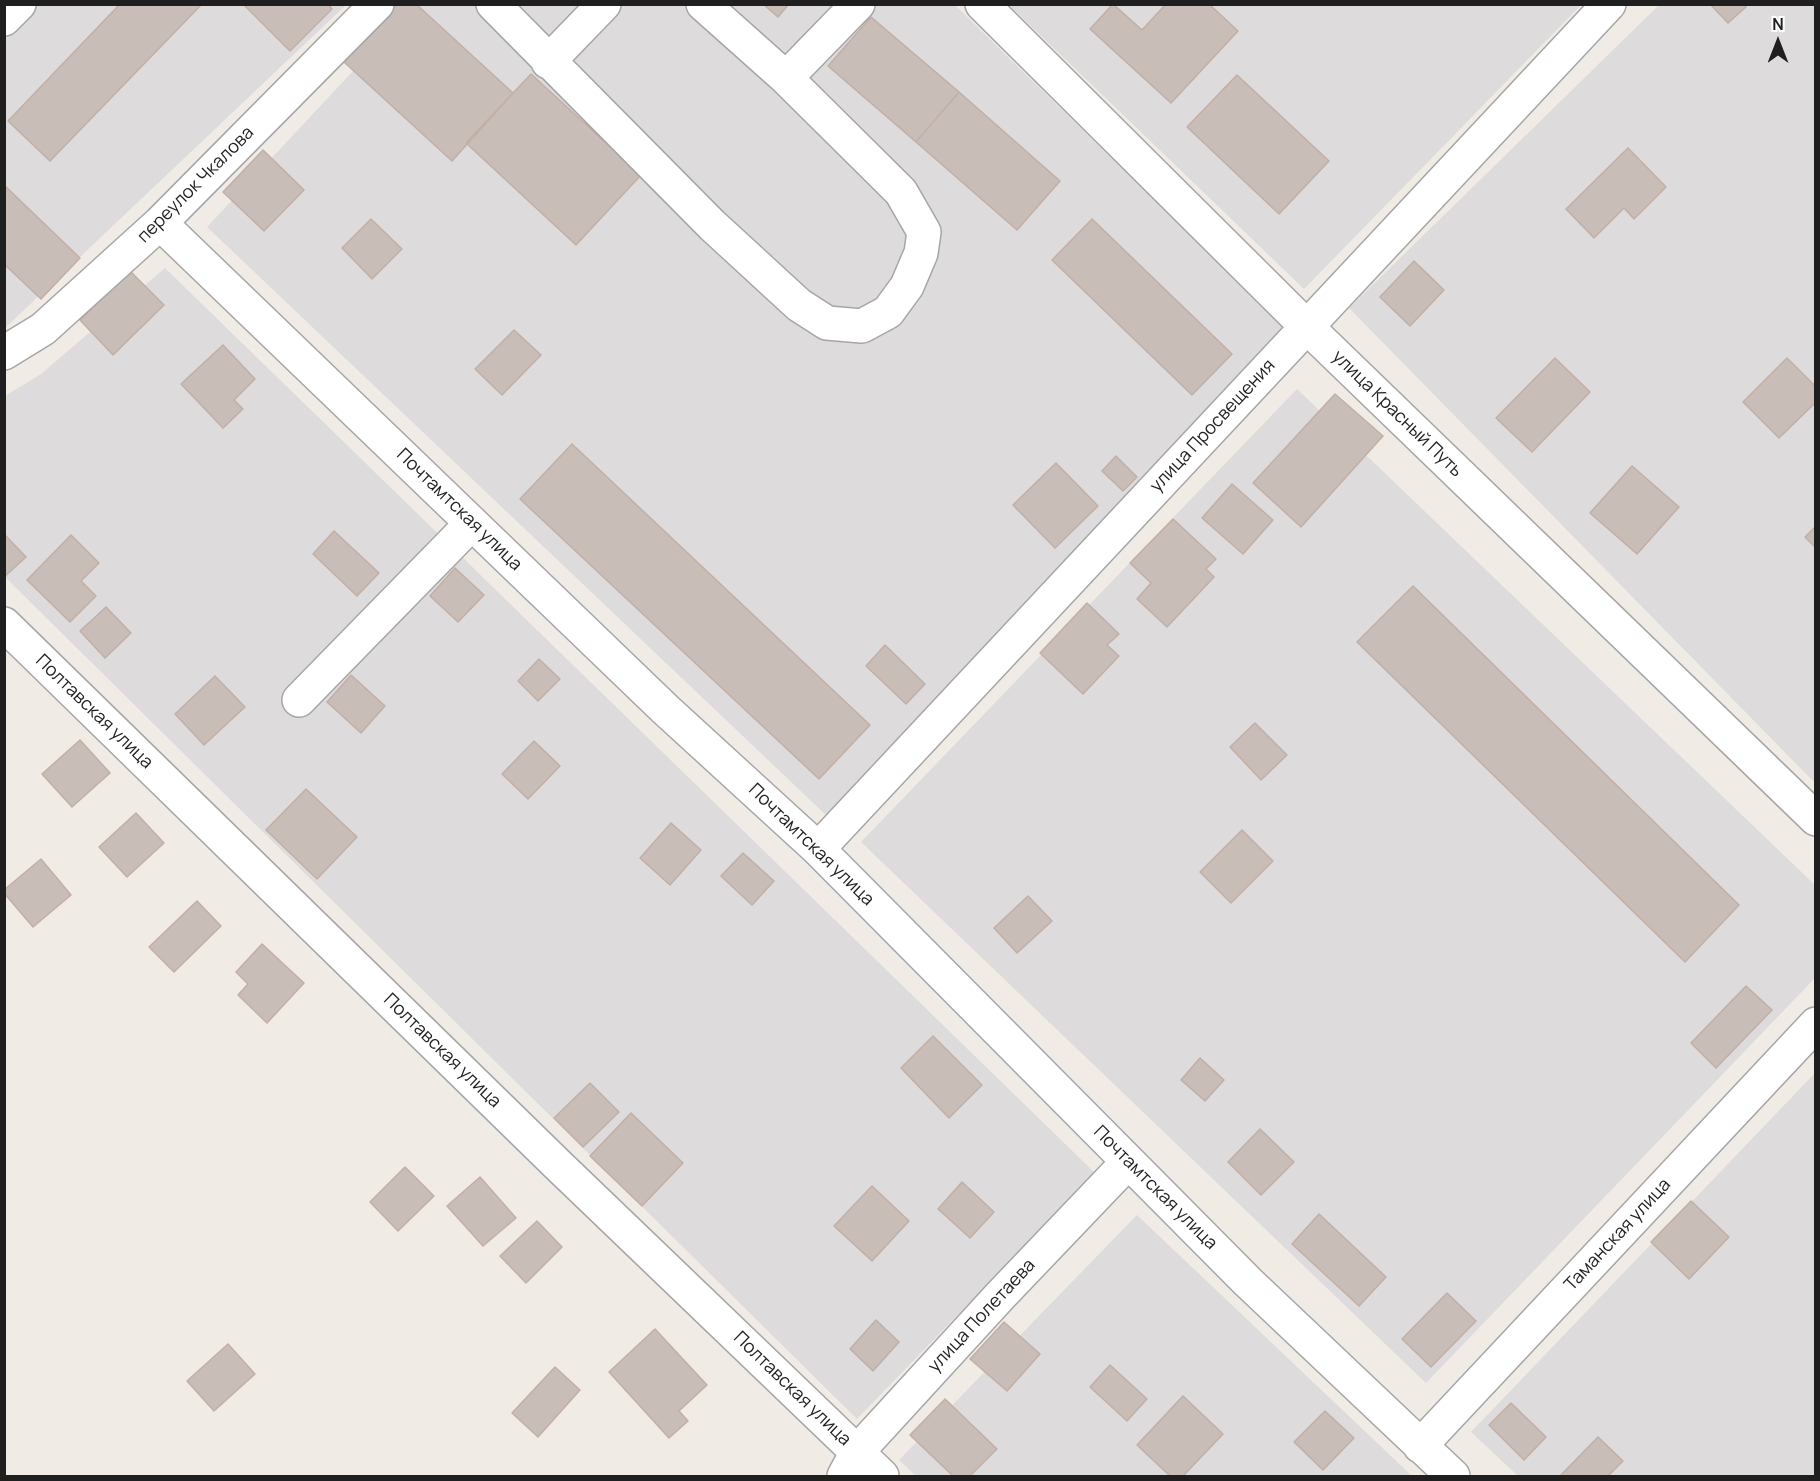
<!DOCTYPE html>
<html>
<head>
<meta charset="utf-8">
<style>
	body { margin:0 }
	#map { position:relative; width:1820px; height:1481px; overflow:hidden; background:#f0ebe4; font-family:Manrope,sans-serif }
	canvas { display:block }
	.frame { position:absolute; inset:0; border:6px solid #1f1f1f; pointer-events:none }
	.north { position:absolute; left:1748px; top:12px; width:60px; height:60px; -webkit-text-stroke:4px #fff; paint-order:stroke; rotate:0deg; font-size:16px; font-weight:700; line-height:24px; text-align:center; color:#1f1f1f }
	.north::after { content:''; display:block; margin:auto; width:21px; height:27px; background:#1f1f1f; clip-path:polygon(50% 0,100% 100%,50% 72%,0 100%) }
</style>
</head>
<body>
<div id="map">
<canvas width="1820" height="1481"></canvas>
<div class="frame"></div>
<div class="north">N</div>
</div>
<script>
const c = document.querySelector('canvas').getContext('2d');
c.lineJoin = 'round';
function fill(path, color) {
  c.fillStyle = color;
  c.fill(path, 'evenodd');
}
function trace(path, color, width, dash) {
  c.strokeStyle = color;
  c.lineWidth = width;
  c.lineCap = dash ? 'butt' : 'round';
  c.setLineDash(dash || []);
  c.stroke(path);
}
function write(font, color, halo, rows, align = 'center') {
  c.font = font + ' Manrope,sans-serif';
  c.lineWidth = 4.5;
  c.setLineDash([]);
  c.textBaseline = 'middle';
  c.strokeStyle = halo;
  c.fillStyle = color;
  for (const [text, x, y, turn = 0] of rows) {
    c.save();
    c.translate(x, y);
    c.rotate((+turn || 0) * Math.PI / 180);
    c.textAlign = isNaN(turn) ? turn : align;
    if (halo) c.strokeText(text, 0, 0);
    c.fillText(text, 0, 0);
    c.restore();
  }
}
fill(new Path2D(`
	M5 5H346L5 328Z
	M415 5H955L1288 331 827 816 207 227Z
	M1009 5H1581L1304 289Z
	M1659 5H1815V783L1349 308Z
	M165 268 1095 1173 857 1419 5 577V396L41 374Z
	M1297 389 1815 885V978L1426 1383 861 842Z
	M1815 1073V1476H1518L1471 1432Z
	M1137 1215 1412 1476H916L899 1460Z`), '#dddbdc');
const building = new Path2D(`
	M120 4H202L50 161 8 121Z
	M243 4H328L332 9 290 51Z
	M397 4H416L513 93 452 161 344 62Z
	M763 4H789L778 17Z
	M1113 4 1142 30 1166 4H1209L1238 31 1171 103 1090 29Z
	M1710 4H1744L1746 7 1728 23Z
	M871 17 959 92 916 142 828 66Z
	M531 74 641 175 576 245 466 143Z
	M1237 75 1329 161 1279 214 1187 127Z
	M959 92 1060 181 1017 230 916 142Z
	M1628 148 1666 187 1634 219 1624 208 1594 238 1566 209Z
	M263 150 304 190 264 231 223 192Z
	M4 185 80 258 41 299 4 264Z
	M371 219 402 249 372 279 342 248Z
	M1092 219 1232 354 1192 395 1052 260Z
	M1414 261 1444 290 1410 326 1380 297Z
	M130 271 164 305 113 355 80 320Z
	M514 330 541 355 502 395 475 369Z
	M223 345 255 379 234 400 243 409 223 428 181 384Z
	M1555 358 1590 392 1532 452 1496 418Z
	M1787 358 1816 387V402L1779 438 1743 402Z
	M1335 394 1383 436 1301 527 1253 483Z
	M572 444 870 725 819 779 520 499Z
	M1116 456 1137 477 1123 491 1102 471Z
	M1056 463 1098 506 1055 548 1013 505Z
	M1632 466 1679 507 1637 554 1590 513Z
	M1232 484 1273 520 1243 554 1202 518Z
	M1173 519 1216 559 1206 569 1214 577 1167 627 1137 599 1151 583 1130 563Z
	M1816 526V548L1805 537Z
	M334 531 379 573 357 596 313 554Z
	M4 534 26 557 4 577Z
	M71 535 99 563 81 581 96 596 70 622 27 580Z
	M455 568 484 595 458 622 430 596Z
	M1413 586 1739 905 1685 962 1357 642Z
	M1087 603 1119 634 1107 645 1119 656 1083 694 1040 653Z
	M106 607 131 633 105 658 80 631Z
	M885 645 925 684 906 704 866 666Z
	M539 659 560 679 538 701 518 681Z
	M351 675 385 706 361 733 327 702Z
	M215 676 245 707 204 745 175 714Z
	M1255 723 1287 755 1261 780 1230 747Z
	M80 740 110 773 72 807 42 774Z
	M534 741 560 766 528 799 502 774Z
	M306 789 357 837 317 879 266 830Z
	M136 813 164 843 127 877 99 847Z
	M671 823 701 850 670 885 640 858Z
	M1242 830 1273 861 1231 903 1200 872Z
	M743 853 774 881 752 905 721 876Z
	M41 859 71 895 33 927 4 893V890Z
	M1028 896 1052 921 1017 953 994 928Z
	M197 901 221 926 174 972 149 947Z
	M262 944 304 983 267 1023 238 995 248 984 236 972Z
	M1746 986 1772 1010 1716 1068 1691 1043Z
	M933 1036 982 1085 949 1118 901 1068Z
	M1200 1058 1224 1080 1205 1101 1181 1080Z
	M590 1083 619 1112 583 1147 554 1118Z
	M631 1113 683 1163 642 1206 590 1156Z
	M1260 1129 1294 1162 1261 1195 1228 1162Z
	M405 1167 434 1196 398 1231 370 1202Z
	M480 1177 516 1218 483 1246 447 1206Z
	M962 1182 994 1212 970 1238 938 1209Z
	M872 1186 909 1221 872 1261 834 1226Z
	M1691 1201 1729 1237 1689 1279 1651 1242Z
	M1319 1214 1386 1277 1359 1306 1292 1244Z
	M537 1221 562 1247 526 1283 500 1256Z
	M1447 1293 1476 1321 1431 1367 1402 1339Z
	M876 1320 899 1342 873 1371 850 1349Z
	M1004 1322 1040 1354 1007 1391 970 1359Z
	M655 1329 707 1385 679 1411 688 1421 669 1438 609 1372Z
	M228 1344 255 1374 214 1411 187 1381Z
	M1110 1365 1147 1399 1127 1421 1090 1387Z
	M555 1367 580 1390 538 1437 512 1413Z
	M1183 1396 1223 1434 1183 1476H1170L1137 1445Z
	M945 1399 997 1449 970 1476H953L910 1435Z
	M1511 1403 1546 1437 1524 1460 1489 1425Z
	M1325 1411 1354 1438 1323 1470 1294 1442Z
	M1598 1437 1623 1461 1608 1476H1560Z`);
fill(building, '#c8bdb7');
trace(building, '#c2afa6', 1.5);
const minor = new Path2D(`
	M493 4 712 225 799 305 827 323 862 326 888 312 907 286 921 253 924 232 901 192 786 78 858 4
	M703 4 786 78
	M982 4 1307 327 1816 819
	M4 19 19 4
	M548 62 604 4
	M160 223 665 709 818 849 1248 1282 1453 1476
	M4 353 43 329 160 223 377 4
	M4 624 558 1165 882 1476
	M299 700 472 523
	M818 849 1609 4
	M1420 1446 1816 1024
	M844 1476 857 1452 1000 1296 1128 1162`);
trace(minor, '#a6a6a6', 36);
trace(minor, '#fff', 33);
write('18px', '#1f1f1f', '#fff', [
	["переулок Чкалова",196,185,-45],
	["улица Красный Путь",1397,414,44],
	["улица Просвещения",1213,426,-47],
	["Почтамтская улица",459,510,44],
	["Полтавская улица",94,712,44],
	["Почтамтская улица",811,845,44],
	["Полтавская улица",442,1051,44],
	["Почтамтская улица",1155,1188,45],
	["Таманская улица",1618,1235,-47],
	["улица Полетаева",982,1316,-47],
	["Полтавская улица",792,1389,44]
]);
</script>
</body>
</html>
